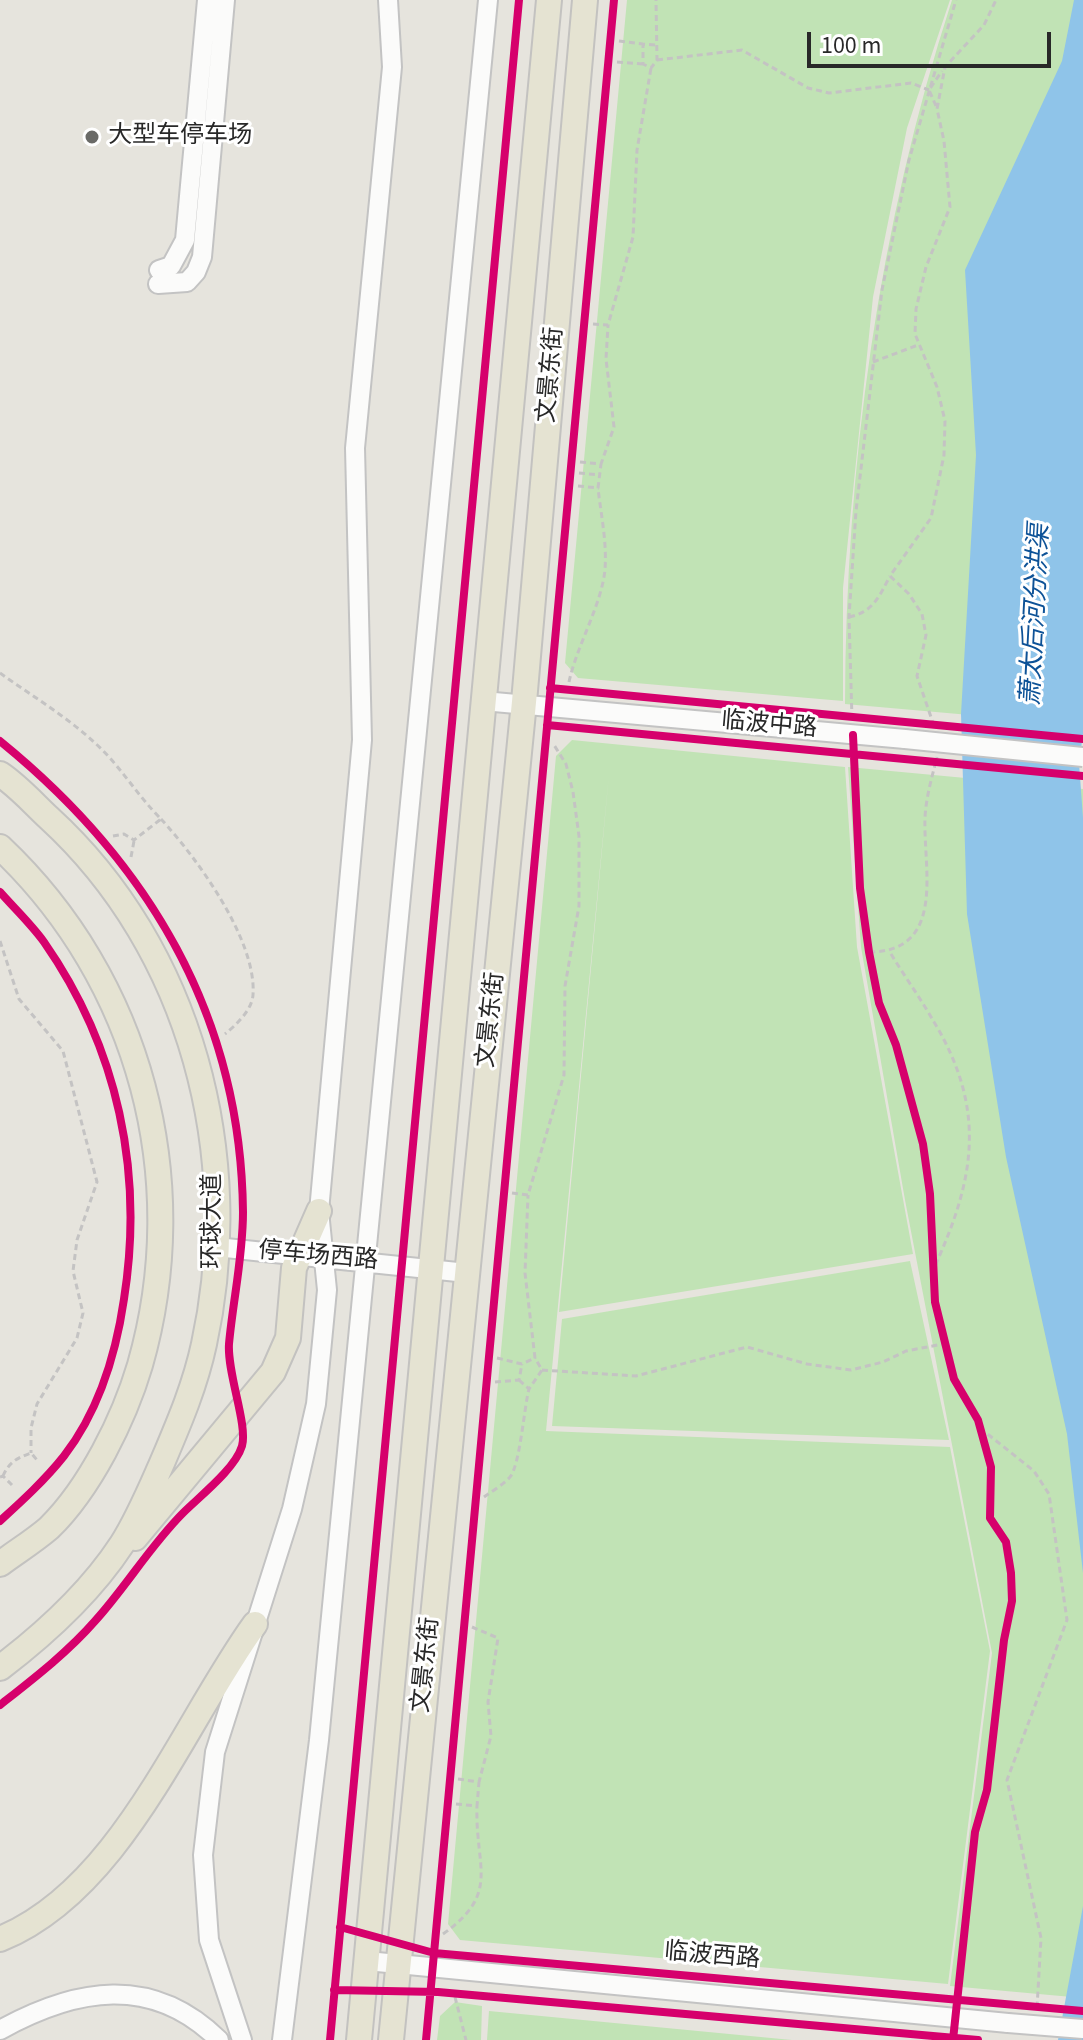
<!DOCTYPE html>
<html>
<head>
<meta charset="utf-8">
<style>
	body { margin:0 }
	#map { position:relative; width:1083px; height:2040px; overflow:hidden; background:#e6e4dd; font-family:"Source Sans 3",sans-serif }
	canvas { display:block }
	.scale { position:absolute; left:807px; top:32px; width:244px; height:36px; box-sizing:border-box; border:4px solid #282828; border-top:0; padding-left:10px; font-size:24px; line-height:28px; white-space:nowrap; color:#282828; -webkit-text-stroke:6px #fff; paint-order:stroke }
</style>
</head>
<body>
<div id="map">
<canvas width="1083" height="2040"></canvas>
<div class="scale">100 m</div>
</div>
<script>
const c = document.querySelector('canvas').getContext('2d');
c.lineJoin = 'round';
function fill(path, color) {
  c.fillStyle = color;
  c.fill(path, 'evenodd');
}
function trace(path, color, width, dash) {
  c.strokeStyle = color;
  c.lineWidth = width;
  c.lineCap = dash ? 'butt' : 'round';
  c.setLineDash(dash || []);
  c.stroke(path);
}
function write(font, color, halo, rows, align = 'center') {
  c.font = font + ' "Source Sans 3","Noto Sans SC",sans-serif';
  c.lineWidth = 6;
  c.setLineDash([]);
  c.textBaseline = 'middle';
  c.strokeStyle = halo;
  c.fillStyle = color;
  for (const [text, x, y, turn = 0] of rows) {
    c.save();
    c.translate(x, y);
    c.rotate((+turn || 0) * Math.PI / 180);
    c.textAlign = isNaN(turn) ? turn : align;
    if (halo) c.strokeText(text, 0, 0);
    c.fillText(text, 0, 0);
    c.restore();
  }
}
fill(new Path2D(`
	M627 0H950L907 128 873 297 843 588V701L578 678 565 663Z
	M952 0H1083V725L845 704C846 465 878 227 952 0Z
	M572 740 845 767 857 947 913 1254 559 1312 609 774 546 1431 950 1447 990 1651 948 1984 460 1940 448 1924 556 756Z
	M848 767 1083 789V1998L950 1986 992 1653 905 1200 861 947Z
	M910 1261 949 1440 552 1426 562 1319Z
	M455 2002 482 2006 481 2040H437L440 2016Z
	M489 2011 792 2040H793H487Z`), '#c1e3b5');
fill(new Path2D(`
	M1074 0H1083V734L1079 763 1083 818V1573L1067 1434 1006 1157 967 914 961 714 976 455 965 270 1062 61Z
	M1083 1906V2040H1058Z`), '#8fc4e9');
const minor = new Path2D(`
	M159 270 171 266 185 240 207 0
	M158 284 187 282 196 272 202 257 225 0
	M483 701 905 739
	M216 1247 467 1273
	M367 1961 1008 2023
	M0 2030C76 1988 152 1974 219 2040
	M242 2040 209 1940 203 1855 215 1752 292 1509 316 1404 327 1290 319 1211 362 740 355 448 392 67 388 0
	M282 2040 319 1740 488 0`);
const major = new Path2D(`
	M0 774C18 786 33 803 49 818 192 949 245 1156 204 1344 195 1386 179 1423 162 1463 150 1490 138 1519 122 1544 90 1593 46 1633 0 1668
	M0 847C141 980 193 1180 140 1365 124 1419 90 1488 49 1528 34 1541 16 1552 0 1564
	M135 1538 273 1372 288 1338 294 1268 319 1211
	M0 1939C121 1890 182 1725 255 1624
	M359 2040 549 0
	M391 2040 524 702 585 0`);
trace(minor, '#c3c3c3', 22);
trace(major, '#c3c2c0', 28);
trace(new Path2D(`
	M619 41 643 44
	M655 45 643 44V64L651 68 657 60 656 0
	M657 60 742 50 808 88 829 93 911 83 929 90
	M617 62 643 64
	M936 106 929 90 942 71
	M593 324 608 325 633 237 637 150 651 68
	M873 362 918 345
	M580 462 601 464 614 427 606 359 608 325
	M579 473 599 475
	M578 486 598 488 601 464
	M849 617C873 612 879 597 890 576
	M0 673C36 699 78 723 109 757 127 777 141 799 161 819L134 840 124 834 113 836
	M569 682C577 645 602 604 605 569 607 542 601 515 598 488
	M852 719 849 617 856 511 882 290 909 160 956 0
	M934 726 917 676 926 635 922 614 909 594 890 576 931 518 944 455 945 421 937 387 915 334 916 309 926 267 950 207 944 141 937 109 945 67 984 25 996 0
	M161 819C196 857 257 940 253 995 252 1010 236 1025 225 1034
	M131 857 134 841
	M0 941 19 999 63 1051 97 1182 77 1240 73 1271 83 1313 77 1338 37 1404 31 1428V1453
	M869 952C947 952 923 867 925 818 926 797 932 777 937 757
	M891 954C905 977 921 999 934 1022 987 1110 975 1179 934 1268
	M512 1193 528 1195 564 1075 565 986 579 906V836L573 792 566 764 554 745
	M497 1358 522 1364 535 1358 525 1273 528 1195
	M542 1370 636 1376 747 1347 807 1364 851 1370 883 1362 906 1351 943 1344
	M519 1380 529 1389 542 1370 535 1358
	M495 1382 519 1380 522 1364
	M980 1428 1034 1471 1049 1494 1067 1620 1007 1780 1041 1938 1037 2008
	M3 1476C9 1462 17 1458 31 1453L37 1460
	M0 1477 3 1476 12 1485
	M484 1497C492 1491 503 1485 510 1477 520 1465 524 1408 529 1389
	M458 1779 479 1782 491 1736 488 1702 498 1638 472 1627
	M456 1804 477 1806 479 1782
	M443 1934C501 1893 475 1868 477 1806
	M455 1997 466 2040`), '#c4c3c3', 3, [6, 4]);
trace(minor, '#fbfbfa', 18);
trace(major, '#e5e3d2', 24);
const minorBridge = new Path2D(`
	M905 739 1083 757
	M1008 2023 1083 2029`);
trace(minorBridge, '#c3c3c3', 22, []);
trace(minorBridge, '#fbfbfa', 18);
trace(new Path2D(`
	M550 688 1083 739
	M547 725 1083 776
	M853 735 860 888 869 952 879 1003 896 1045 923 1144 930 1194 935 1302 954 1379 978 1420 991 1467 990 1518 1006 1542 1011 1573 1012 1601 1004 1640 987 1790 975 1832 953 2040
	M0 741C149 862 241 1017 243 1212 243 1257 233 1300 229 1344 227 1373 248 1425 242 1446 235 1469 200 1496 183 1513 150 1546 126 1587 95 1621 67 1653 33 1679 0 1705
	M0 892C14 908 31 924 44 942 118 1048 144 1172 124 1299 116 1354 98 1412 64 1456 45 1480 22 1501 0 1521
	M340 1927 434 1953 1083 2011
	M334 1990 438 1992 978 2040
	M330 2040 519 0
	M426 2040 614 0`), '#d6006c', 8);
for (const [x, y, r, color] of [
	[92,137,8,"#6a6a67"]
]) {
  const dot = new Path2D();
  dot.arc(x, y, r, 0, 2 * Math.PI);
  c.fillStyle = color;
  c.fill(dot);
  trace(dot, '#fff', 3);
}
write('24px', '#282828', '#fff', [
	["大型车停车场",108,137]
], 'left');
write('24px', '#282828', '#fff', [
	["文景东街",552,375,-85],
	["临波中路",769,726,5],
	["文景东街",492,1020,-84],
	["环球大道",214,1221,-90],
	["停车场西路",318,1257,5],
	["文景东街",427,1665,-84],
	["临波西路",712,1957,5]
]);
write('italic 26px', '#0d5297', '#fff', [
	["萧太后河分洪渠",1037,615,-87]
]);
</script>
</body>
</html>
